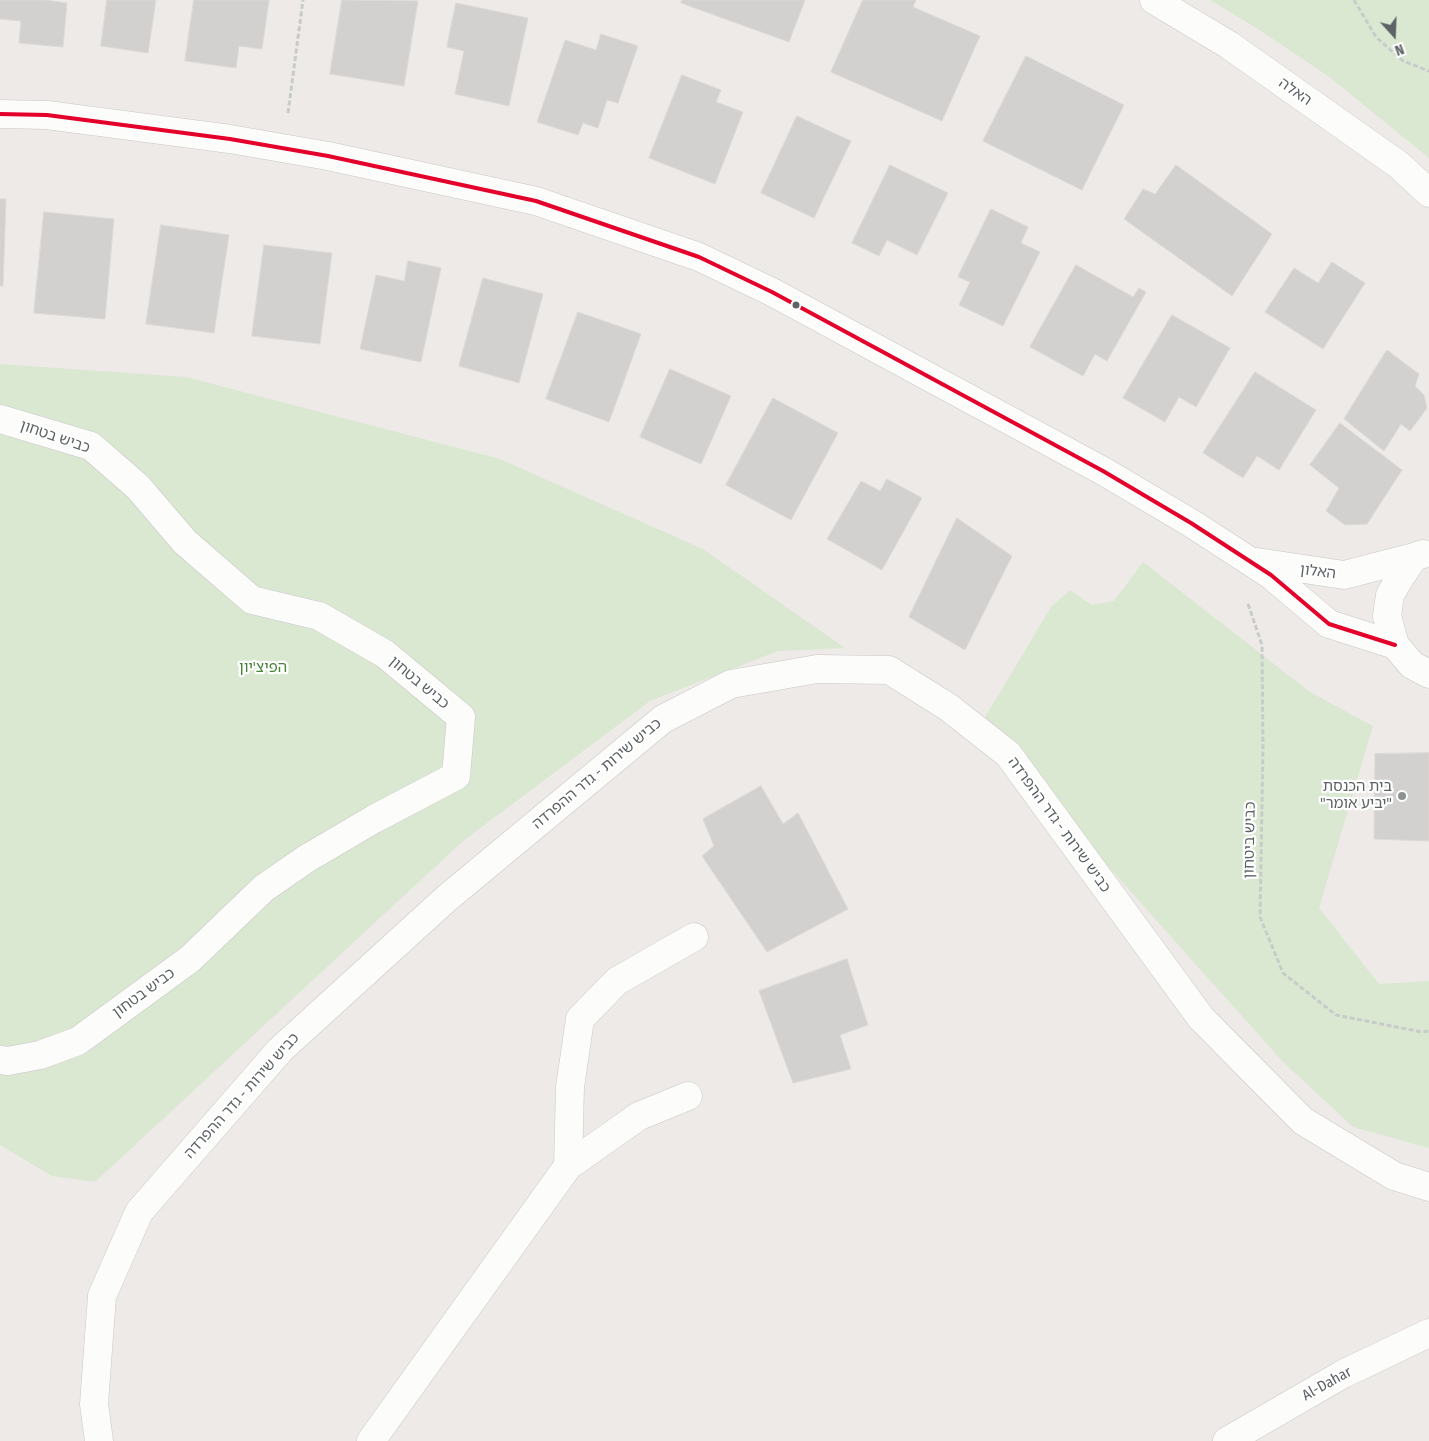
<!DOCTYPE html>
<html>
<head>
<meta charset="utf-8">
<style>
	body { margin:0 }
	#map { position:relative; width:1429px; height:1441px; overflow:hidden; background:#edeae7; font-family:"Fira Sans Condensed",sans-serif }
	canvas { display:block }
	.north { position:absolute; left:1369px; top:10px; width:50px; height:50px; -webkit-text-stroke:4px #fff; paint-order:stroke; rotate:160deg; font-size:14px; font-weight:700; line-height:20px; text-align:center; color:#5d6365 }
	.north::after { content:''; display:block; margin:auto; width:18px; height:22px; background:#5d6365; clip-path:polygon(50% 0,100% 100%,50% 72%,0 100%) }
</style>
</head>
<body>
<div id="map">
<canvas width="1429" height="1441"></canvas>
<div class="north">N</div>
</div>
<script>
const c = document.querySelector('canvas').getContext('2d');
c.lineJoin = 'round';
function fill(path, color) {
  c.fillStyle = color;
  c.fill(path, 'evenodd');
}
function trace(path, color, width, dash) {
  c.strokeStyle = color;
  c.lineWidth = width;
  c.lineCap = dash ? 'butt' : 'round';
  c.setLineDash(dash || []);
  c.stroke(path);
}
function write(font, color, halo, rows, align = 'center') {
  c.font = font + ' "Fira Sans Condensed","Noto Sans Hebrew",sans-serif';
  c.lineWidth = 4.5;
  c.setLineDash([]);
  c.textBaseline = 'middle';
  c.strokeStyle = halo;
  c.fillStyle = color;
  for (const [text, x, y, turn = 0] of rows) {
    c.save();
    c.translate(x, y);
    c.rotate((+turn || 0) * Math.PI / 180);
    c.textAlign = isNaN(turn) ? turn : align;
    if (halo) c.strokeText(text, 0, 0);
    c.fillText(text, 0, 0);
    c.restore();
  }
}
fill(new Path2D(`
	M1210 0H1429V158L1328 76 1258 29Z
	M0 364 186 377 500 459 703 549 845 648 778 651 650 701 463 841 95 1182 52 1176 0 1145Z
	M1143 562 1310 692 1373 726 1319 908 1379 984 1429 981V1148L1353 1127 1283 1062 981 724 1051 607 1070 590 1092 605 1114 601Z`), '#dae8d2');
const building = new Path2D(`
	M0 0H45L67 3 63 47 19 43 21 21 0 19Z
	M107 0H156L148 53 101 46Z
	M194 0H269L262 49 239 46 236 68 185 61Z
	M342 0 418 1 404 86 330 74Z
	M682 0H805L789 42 681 3Z
	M863 0H916L913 7 980 36 942 121 831 72Z
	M456 3 528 18 509 106 455 94 464 51 447 47Z
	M601 34 638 46 618 103 607 100 598 128 583 123 578 135 537 122 565 40 596 50Z
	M1026 56 1124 105 1082 190 983 141Z
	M682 75 721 90 716 102 743 112 715 184 649 158Z
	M797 116 851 141 814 218 761 193Z
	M890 165 948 193 917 255 887 240 879 256 852 243Z
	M1176 165 1272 234 1232 296 1124 219 1143 189 1155 194Z
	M0 199H6L3 286H0Z
	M991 209 1028 227 1021 243 1040 252 1003 326 959 305 970 282 958 277Z
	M44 212 114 219 105 319 34 313Z
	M161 225 229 235 214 333 146 324Z
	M264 245 332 253 320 344 252 336Z
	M408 261 441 268 421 362 360 349 376 275 404 281Z
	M1332 262 1365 283 1323 349 1265 312 1294 268 1318 283Z
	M1076 265 1133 297 1139 288 1146 292 1107 361 1095 354 1083 376 1030 347Z
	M483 278 543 294 519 383 459 366Z
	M578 312 641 334 609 422 546 399Z
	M1172 315 1230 348 1196 407 1179 397 1165 422 1123 398Z
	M1387 350 1419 374 1415 386 1424 395 1427 408 1410 431 1401 424 1384 451 1344 419Z
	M670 369 731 396 701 464 640 437Z
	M1255 372 1316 410 1279 470 1257 456 1243 478 1203 453Z
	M773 398 838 433 791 520 726 485Z
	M1340 423 1402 470 1367 524 1345 525 1326 511 1339 488 1310 465Z
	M887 479 922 498 882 570 827 539 861 481 880 491Z
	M957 518 1012 556 965 650 909 617Z
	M1429 753V841L1374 839 1375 754Z
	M761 786 783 824 798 813 848 909 767 952 702 856 714 846 703 819Z
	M847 959 868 1025 840 1035 851 1069 793 1083 759 991Z`);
fill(building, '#d3d1d0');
trace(building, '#dcd9d6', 1);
const minor = new Path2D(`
	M1154 0 1229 45 1399 165 1429 193
	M0 114 47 115 230 139 328 156 536 201 699 257 772 292 1103 471 1191 523 1271 575 1329 624 1395 645
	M0 419 91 446 138 487 185 542 252 600 319 616 385 654 461 717 456 776 374 819 306 859 264 888 190 959 78 1041 40 1055 8 1061 0 1060
	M1423 554 1414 557 1401 576 1390 595 1387 616 1395 645 1412 665 1429 674
	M1257 562 1344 575 1414 557
	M568 1166 570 1087 580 1019 617 981 694 937
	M99 1441 94 1404 102 1296 139 1212 280 1050 447 898 663 719 731 684 817 669 889 670 948 707 1008 754 1201 1018 1303 1121 1394 1176 1429 1187
	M371 1441 568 1166 639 1116 688 1096
	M1227 1441 1343 1374 1429 1333`);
trace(minor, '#c9c8c8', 29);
trace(new Path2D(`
	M1354 0 1376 37 1403 61 1429 71
	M288 113 303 0
	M1248 604 1262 645 1263 748 1260 917 1283 973 1336 1015 1422 1032 1429 1031`), '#c8ccc9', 3, [5, 2.5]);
trace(minor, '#fcfcfb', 28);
trace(new Path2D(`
	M0 114 47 115 230 139 328 156 536 201 699 257 772 292 1103 471 1191 523 1271 575 1329 624 1395 645`), '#e4002b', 4);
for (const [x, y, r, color] of [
	[796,305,4.5,"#5d6365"],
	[1402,796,5,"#8f9292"]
]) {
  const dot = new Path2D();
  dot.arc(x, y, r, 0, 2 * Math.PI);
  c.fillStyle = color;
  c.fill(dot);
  trace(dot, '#fff', 2);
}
write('15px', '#5d6365', '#fff', [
	["האלה",1295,92,35],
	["כביש בטחון",55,437,19],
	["האלון",1318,572,7],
	["כביש בטחון",419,683,40],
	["כביש שירות - גדר ההפרדה",597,774,-40],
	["כביש שירות - גדר ההפרדה",1059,825,54],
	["כביש ביטחון",1250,840,-89],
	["כביש בטחון",144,993,-36],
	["כביש שירות - גדר ההפרדה",242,1096,-48],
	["Al-Dahar",1327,1384,-29]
]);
write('15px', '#458435', '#fff', [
	["הפיצ'יון",263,668]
]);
write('15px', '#5d6365', '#fff', [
	["בית הכנסת",1392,787],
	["\"יביע אומר\"",1392,804]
], 'right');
</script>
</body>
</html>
